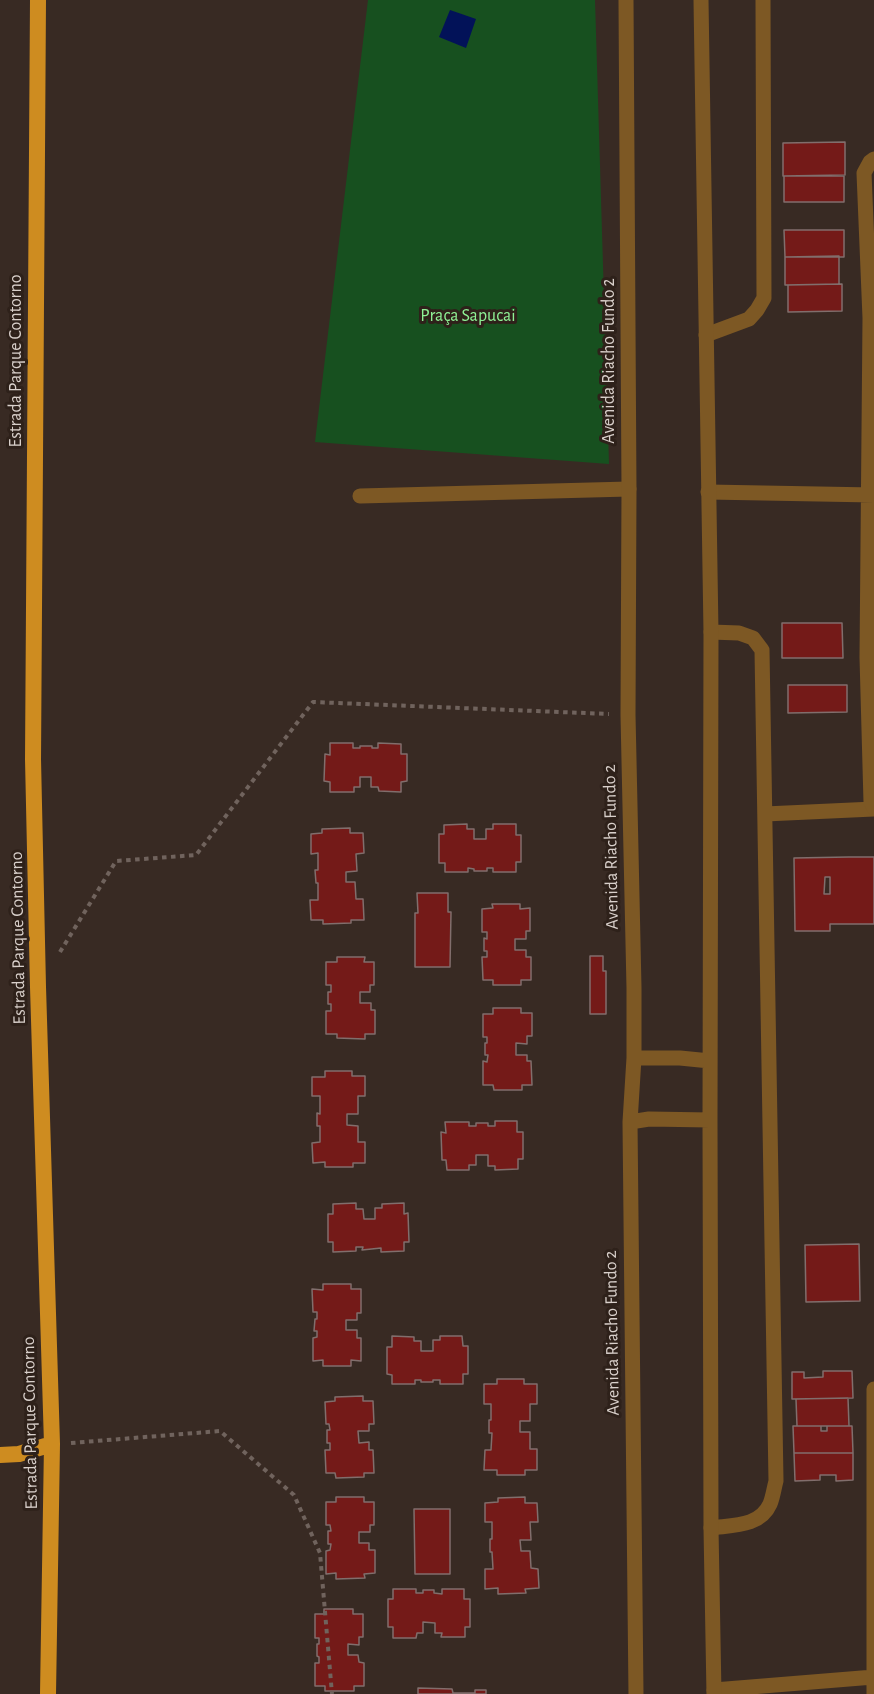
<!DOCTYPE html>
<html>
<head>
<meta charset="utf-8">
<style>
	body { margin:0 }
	canvas { display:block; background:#382a23 }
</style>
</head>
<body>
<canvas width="874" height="1694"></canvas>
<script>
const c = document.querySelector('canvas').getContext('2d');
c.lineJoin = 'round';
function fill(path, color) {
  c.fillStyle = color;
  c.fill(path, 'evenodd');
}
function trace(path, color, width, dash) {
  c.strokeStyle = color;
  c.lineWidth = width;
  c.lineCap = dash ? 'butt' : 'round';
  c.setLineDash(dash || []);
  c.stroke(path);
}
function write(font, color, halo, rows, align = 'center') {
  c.font = font + ' "Alegreya Sans",sans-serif';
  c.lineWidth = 6;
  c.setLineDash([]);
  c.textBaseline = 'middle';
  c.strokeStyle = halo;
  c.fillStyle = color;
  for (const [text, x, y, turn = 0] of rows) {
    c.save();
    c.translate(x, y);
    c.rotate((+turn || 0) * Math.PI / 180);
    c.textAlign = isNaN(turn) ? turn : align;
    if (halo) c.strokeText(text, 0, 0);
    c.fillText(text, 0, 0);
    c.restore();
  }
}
fill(new Path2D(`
	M368 0H595L609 464 315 442Z`), '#17501f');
fill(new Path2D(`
	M450 10 476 19 466 48 439 37Z`), '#021258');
const building = new Path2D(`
	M845 142V175L783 176V143Z
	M784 176H844V202H784Z
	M784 230H844V257H785Z
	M839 256V284L785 285V257Z
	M842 284V311L788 312V285Z
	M782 623H842L843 658H782Z
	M788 685H847V712L788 713Z
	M330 743H353V748H360V746H372V748H378V743L401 744V754H407V781L401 782V792L379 791 378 787H371V777H360V787H354V792H330V782L324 781 325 754 330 755Z
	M467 824V829H474V839H486V829H493V824H516V835H521V862H516V872H493V868H487V871H474V869L468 868V872H445V863H439V834H444V825Z
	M350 828V833H363L364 853 356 854 357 871 346 872V882H355L356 899H363L364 920H351V923L323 924V920H311L310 900H318V883H316L315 870H318V853L311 854V834L322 833V829Z
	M849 857H874V924H830V931H795L794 858ZM825 877H830V894H824Z
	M417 893H448V912H451L450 967H415V913H418Z
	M492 904H520V909L530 908V931H526V939H515V950H526V957H531V980H521V985H493V980H483L482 957H487V951H484V938L487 939V932H482V909L493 908Z
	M590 956H603V971H606V1014H590Z
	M337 957H365L364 962H374V985H370V992H360V1003H371V1010H375V1034H365V1039L337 1038V1034H326V1011H331V1004H328V992H331V985H326V962H337Z
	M493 1008H521V1013H532V1036H527V1044L516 1043V1055H527V1061H531L532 1085H522V1090H494L493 1085H483V1061L487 1062 488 1055H485V1043H487V1037H483V1014H493Z
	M325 1071H352V1076H365V1096H358V1114H347V1125L358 1126V1142H365V1163H353V1167H325V1162L313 1163 312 1143 320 1142V1126H317V1113L320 1114V1096H312V1077H325Z
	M495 1121H517V1132H523V1159H518V1169L495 1170V1166H488V1155H476V1165H469V1170H447L446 1160H442L441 1132 446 1133 445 1122H469V1126H476V1123H488V1126H495Z
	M356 1203V1209H363L364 1219H375V1208H382V1204L404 1203V1214L408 1213 409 1242H404V1251L381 1252V1248L362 1250 363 1247H356V1251L333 1252V1242H328V1214H333V1204Z
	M859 1244 860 1301 806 1302 805 1245Z
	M323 1284H351V1289H361V1313H357V1320H346V1330H357V1338H361V1361L351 1360V1366H323V1360L313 1361V1338L317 1337V1331H314L315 1319H317V1312H313L312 1289 323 1290Z
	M392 1336 414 1337V1341H421V1351H433V1340H440V1336H462L463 1346H468V1374H463V1384H440V1380H433V1382H421V1380H415V1384H392V1375L387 1374V1347H392Z
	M823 1371H852L853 1398 792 1399V1372H804V1378L823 1377Z
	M497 1379H524V1384H537V1404H530V1421H520V1432H530V1449H537V1470H525V1475H497V1470H484L485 1450H491L492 1433H489V1420H491V1404H484V1384H497Z
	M363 1396V1401H373L374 1424H369V1431H358L359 1443 369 1442V1450H373L374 1473H364V1477L336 1478 335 1473H326L325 1450H330V1443H327V1430H330L329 1424H326L325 1402 335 1401V1397Z
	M848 1398 849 1426H797L796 1399Z
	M793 1426H821V1431H827V1426H852L853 1453H794Z
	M794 1453H853V1480L836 1481V1475H820V1480L795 1481Z
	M336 1497H364V1502H374V1525H370V1532H359V1543H369V1550H375V1573L364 1574 365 1578 336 1579V1573L326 1574V1551L330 1550 331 1544H328V1531H331L330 1525H326V1502H336Z
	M525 1497V1503H537L538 1522H530L531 1540H520L521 1551H530L531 1568 538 1569 539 1588 525 1589 526 1593 498 1594V1588L485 1589V1569H493L492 1552H490V1539H492V1522H485V1503L498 1502V1498Z
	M414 1509H450V1574H415Z
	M393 1589H416V1593H423V1590H434V1593L442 1594V1589H464V1599H470V1627H465V1637H441L442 1633H435V1623L423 1622V1633H417L416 1638H393V1627H388V1599H393Z
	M324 1609H353V1614H363V1637H359V1645L348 1644V1655H358L359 1662 364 1663V1686H354V1691H325V1686H315V1663H319V1657L317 1656V1644H319V1638H315V1614H324Z
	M418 1688 452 1689 453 1693H475V1690H486V1694H418Z`);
fill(building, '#741a18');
trace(building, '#816e6c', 1.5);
trace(new Path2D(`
	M60 952 116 861 196 855 313 702 609 714
	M71 1443 220 1431 294 1495 320 1553 332 1694`), '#70635d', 4, [4.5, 4.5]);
trace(new Path2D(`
	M706 335 749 319 757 310 764 298 763 0
	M360 496 629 489
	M711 632 739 633 753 638 762 650 776 1481C774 1488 773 1497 770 1504 760 1527 732 1525 711 1528
	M765 814 874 809`), '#7d5824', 15);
trace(new Path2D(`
	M874 159 870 162 864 173 870 318 867 657 871 802 874 808
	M708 492 874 495
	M714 1690 874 1677
	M874 1694V1389`), '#7d5824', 15);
trace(new Path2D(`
	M626 0 629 489 628 715 634 988V1058L630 1122 636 1694
	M701 0 711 632 710 1120 711 1528 714 1694
	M634 1058H680L710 1061
	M630 1122 649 1119 710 1120`), '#7d5824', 15);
trace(new Path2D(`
	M38 0 33 759 38 987 52 1444 48 1694
	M0 1455 19 1454 52 1444`), '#ce8c20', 16);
write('18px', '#8ef195', '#2e211a', [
	["Praça Sapucai",468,316]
]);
write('18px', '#d9d0cb', '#2e211a', [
	["Estrada Parque Contorno",16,361,-90],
	["Avenida Riacho Fundo 2",609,361,-90],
	["Avenida Riacho Fundo 2",611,847,-91],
	["Estrada Parque Contorno",18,938,-91],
	["Avenida Riacho Fundo 2",612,1333,-91],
	["Estrada Parque Contorno",30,1423,-91]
]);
</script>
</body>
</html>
